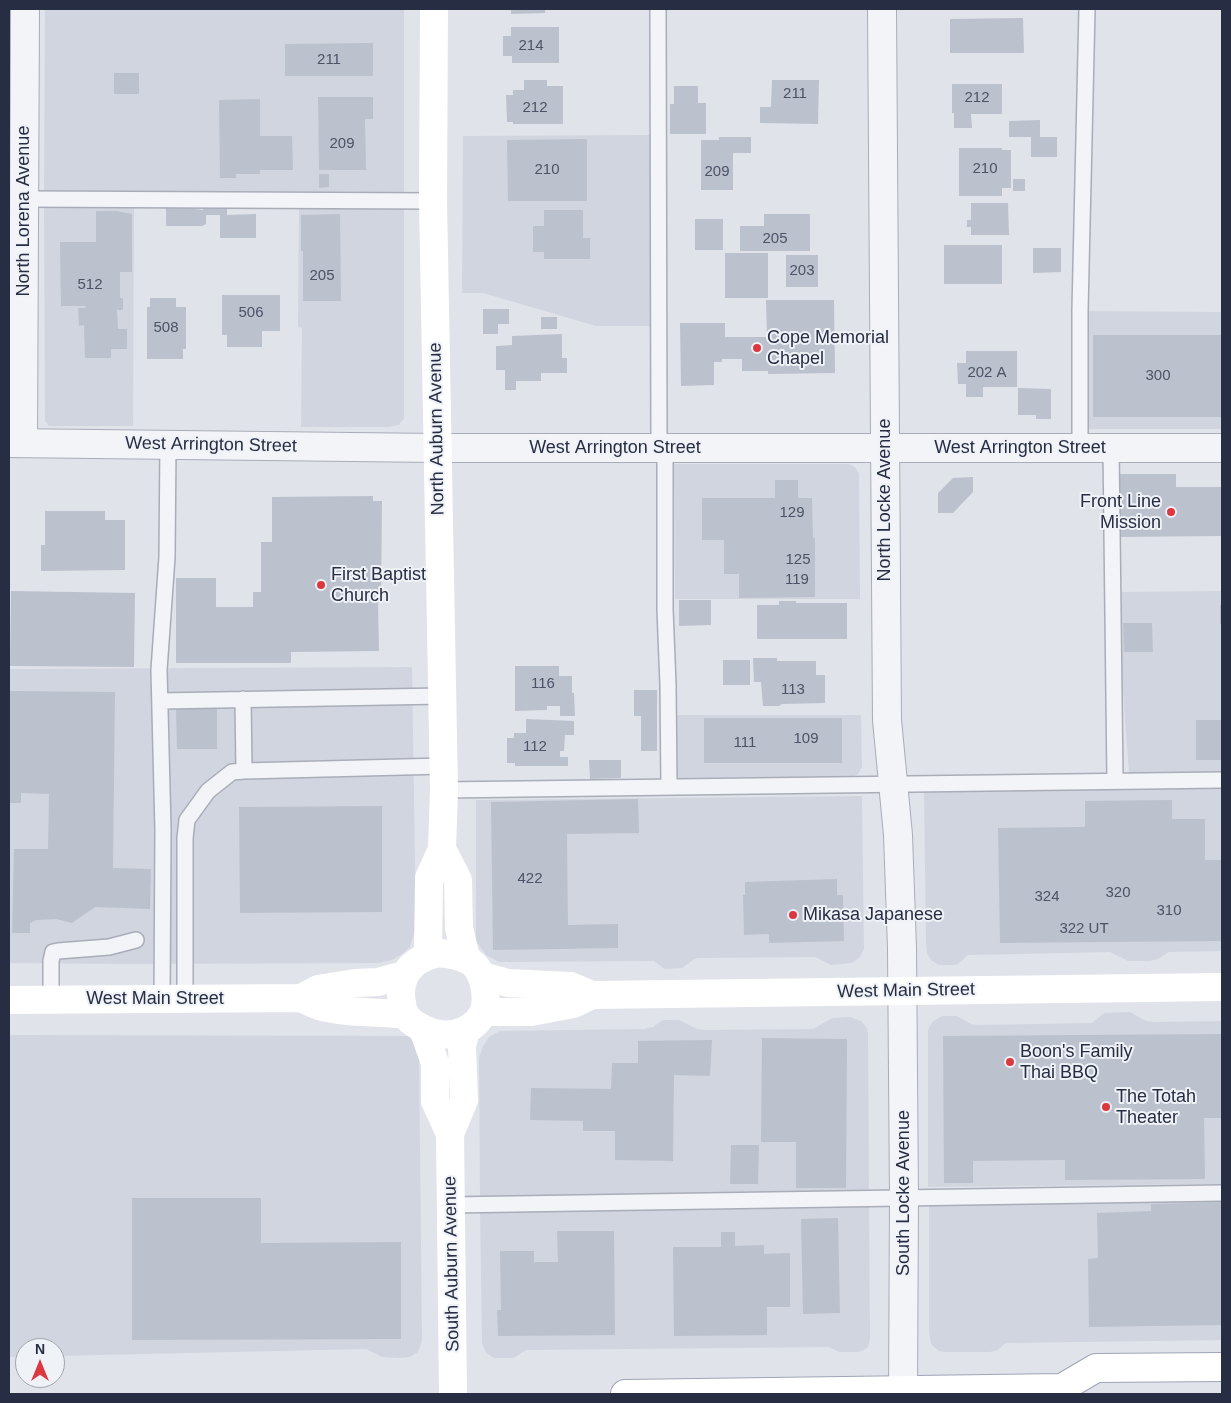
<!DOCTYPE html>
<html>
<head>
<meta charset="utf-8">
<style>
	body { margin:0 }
	#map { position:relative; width:1231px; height:1403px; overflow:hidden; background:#e0e3ea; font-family:Arial,sans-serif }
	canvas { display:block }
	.frame { position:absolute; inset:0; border:10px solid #272e43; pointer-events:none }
	.north { position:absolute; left:15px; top:1338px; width:50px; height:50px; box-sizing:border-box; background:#eff2f7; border:1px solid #9fa4af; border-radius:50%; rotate:0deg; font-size:14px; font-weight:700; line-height:20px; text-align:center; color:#272e43 }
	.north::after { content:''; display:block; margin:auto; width:18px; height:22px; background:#dc3840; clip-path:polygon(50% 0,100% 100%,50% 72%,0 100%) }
</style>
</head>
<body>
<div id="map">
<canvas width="1231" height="1403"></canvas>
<div class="frame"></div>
<div class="north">N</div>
</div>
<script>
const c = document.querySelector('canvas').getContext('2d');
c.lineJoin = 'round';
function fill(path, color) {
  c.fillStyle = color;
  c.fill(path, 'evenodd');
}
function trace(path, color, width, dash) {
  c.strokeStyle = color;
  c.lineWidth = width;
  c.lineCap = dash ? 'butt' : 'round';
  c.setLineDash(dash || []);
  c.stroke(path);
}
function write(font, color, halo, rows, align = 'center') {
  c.font = font + ' Arial,sans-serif';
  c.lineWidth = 4;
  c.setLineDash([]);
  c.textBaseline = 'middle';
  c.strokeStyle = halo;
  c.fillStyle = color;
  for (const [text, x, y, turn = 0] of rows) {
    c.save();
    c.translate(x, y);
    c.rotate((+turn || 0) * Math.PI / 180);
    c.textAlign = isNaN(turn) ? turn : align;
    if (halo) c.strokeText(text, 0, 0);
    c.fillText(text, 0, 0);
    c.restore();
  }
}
fill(new Path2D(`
	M45 9H404V192L44 191Z
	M651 135V326H596L483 293H462L463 136Z
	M44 206 134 207 133 426H49L45 421Z
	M299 206 404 208V418L399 425 388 427H301L302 328 298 327Z
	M1074 311 1222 312V429H1073Z
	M674 464H849L855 467 859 474 860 599H675Z
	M1222 591V772L1129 773 1120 653V592Z
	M412 667 416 927 410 947 402 954 392 960 379 963 124 964 9 963V669Z
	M676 715H861L862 767 858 774 852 777 676 778Z
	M1222 786V951L1169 952 1158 959 1149 961H1128L1110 952 972 955H968L958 964 954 965H939L931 960 927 953 926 943 924 790Z
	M862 796 864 949 860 957 852 963 831 965 815 957 698 958 693 960 682 968 665 969 654 961 499 962 486 955 476 941V800Z
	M1130 1012 1146 1021 1154 1022 1222 1021V1184L928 1187V1030L932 1022 942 1016H957L971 1024 979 1025 1092 1023 1104 1013Z
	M850 1017 861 1021 867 1028 868 1033 869 1191 480 1196 479 1058 483 1046 489 1037 500 1031 644 1029 653 1027 663 1020H679L697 1029 706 1030 813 1029 832 1018Z
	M9 1035 408 1036 415 1043 419 1054 422 1341 418 1352 410 1357 399 1358 382 1357 366 1349 55 1356V1348H25V1356L9 1357Z
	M1222 1200V1340L1009 1343 1004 1344 998 1350 990 1352H944L939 1351 931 1344 929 1331V1205Z
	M869 1204 870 1339 868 1347 864 1350 858 1352H839L829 1347 526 1350 517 1356 513 1358H494L486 1353 482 1343 480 1210Z`), '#d1d5df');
fill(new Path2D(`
	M511 9H545V13L511 14Z
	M1023 18 1024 53H950V19Z
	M511 27H559V63H512V56H503V36H511Z
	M373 43V76H285V44Z
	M114 73H139V94H114Z
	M524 80H547V86H563V124H513V122H507L506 95H513V90H524Z
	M772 80H819L818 124 760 123V107H771Z
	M952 84H1002V114H971L972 128H954V113H952Z
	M674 86H698V103H706V134H670V104H674Z
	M318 97H373V119H365L366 170H319Z
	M260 99V136H292L293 170H260V174H236V178H220L219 100Z
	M1040 120V137H1057V157H1031V137H1009V121Z
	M719 137H751V153H733V190H701V140H719Z
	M587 139V201H508L507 140Z
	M959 148H1002V150H1011V188H1002V196H959Z
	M319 174H329V187L319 188Z
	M1013 179H1025V191H1013Z
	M971 203H1008L1009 235H971V227H967V220H971Z
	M166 207H195V209L203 210V208L227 207V215L256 214V238H220V215H206V224L202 226H166Z
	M544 210H583V238H590V259H544V252H533V226H544Z
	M96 211H117L132 214V272H120V298H123V310H117L118 329H127V349H111V358H85L84 325 79 326 78 308H86L85 306H61L60 242H96Z
	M340 214 341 301H303V251H301V215Z
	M764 214H810V251H740V226H764Z
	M695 219H723V250H695Z
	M944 245H1002V284H944Z
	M1033 248H1061V272L1033 273Z
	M725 253H768V298H725Z
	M786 255H818V287H786Z
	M222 295H280V331H262V347H227V335H222Z
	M150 298H176V307H186V349H183V359H147V307H150Z
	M766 300H834L835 373 768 374V371H742V359H722V362H714V385L681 386 680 323H725V337H767Z
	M483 309H509V324H498V334H483Z
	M541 317H557V329H541Z
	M562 334V358H567V373H541V381H516V390H505V370H496V346L512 345V336Z
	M1093 335H1222V417H1093Z
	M966 351H1017V387H983V397H966V384H958L957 363H966Z
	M1018 388 1051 389V419H1036V415H1018Z
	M1120 474H1176V487H1222V536L1120 537Z
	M973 477V492L953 513H938V493L953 478Z
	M775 480H798V498H812L813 538H815V597L739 598V574H724V540H702V498H775Z
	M373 496V501H382L381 603H378L379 651 291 652V663H176V578H216V607H253V592H261V542H272V497Z
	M45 511H105V520H125V570L41 571V545H45Z
	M11 591 135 593 134 667 10 666Z
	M679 600H711V625L679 626Z
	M779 601H796V603H847V639H757V605H779Z
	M1220 605H1222V624H1220Z
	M1123 623H1152L1153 652H1124Z
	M753 658H777V661H816V675H825V703L782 704 779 706H763L761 682H754Z
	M723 660H750V685H723Z
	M515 666H559V676H572V693H574L575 716H560V706H547V710L515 711Z
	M634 690H657V751H641V716H634Z
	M9 691 115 692 113 868 151 869 150 909 95 907 72 923 56 919 36 920 30 923V933H12L14 849H48L49 794 21 793V803H9Z
	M176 709H217V749H177Z
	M704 718H842V763H704Z
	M526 719 574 721V735H565L564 751H560V757H568V766H515V763H507V738H514V733H526Z
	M1196 720H1222V760H1196Z
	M589 760H621V778L590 779Z
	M638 799 639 833 567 834 568 925 618 924V948L493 950 491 802Z
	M1172 800V819H1205V860H1222V941L1000 943 998 828 1085 827V801Z
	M382 806V912L240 913 239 807Z
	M837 879V895H843L844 941 769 943V934L744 935 743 895H745V882Z
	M1222 1034V1118H1204L1205 1179 1065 1180V1160L973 1161V1183H944L943 1036Z
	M762 1038 847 1039 846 1188H796V1142H761Z
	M712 1040 710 1076 674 1075 673 1161 615 1160V1131H583V1121L530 1120 531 1088 611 1089 612 1063H638V1041Z
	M731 1145H759L758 1184H730Z
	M132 1198H261V1243L401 1242V1339L132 1340Z
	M1222 1202V1325L1089 1327 1088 1259 1098 1258 1097 1213 1151 1211V1204Z
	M838 1218 840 1313 803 1314 801 1219Z
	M557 1231H614L615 1335 498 1336 497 1310H501L500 1251H534V1262H558Z
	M721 1232H735V1246L764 1245V1254L790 1253V1307H767V1335L674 1336 673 1247H721Z`), '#bcc1ce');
const service = new Path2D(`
	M658 9 659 448
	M24 199 433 201
	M665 448V609L668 685 669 787
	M1080 448V310L1087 9
	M1111 448 1115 781
	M243 699 244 771 443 766
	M161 701 442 696
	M444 790 1222 780
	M185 999V838L187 820 208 791 232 772 244 771
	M51 1000V961L53 952 58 951 109 947 136 940
	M162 1000 163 830 159 670 167 557 168 444
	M450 1205 1222 1193`);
const minor = new Path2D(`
	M882 9 887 720 898 835 902 948 904 1198 903 1394
	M23 443 25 9`);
const tertiary = new Path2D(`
	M9 443 437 448H1222`);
const primary = new Path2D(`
	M625 1394 1062 1388 1096 1368 1222 1367`);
trace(service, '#a8adb8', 18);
trace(minor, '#a8adb8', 30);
trace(tertiary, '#a8adb8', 30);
trace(primary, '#9ea5b7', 30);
trace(service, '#f3f4f8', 15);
trace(minor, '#f3f4f8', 28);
trace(tertiary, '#f3f4f8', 28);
trace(new Path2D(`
	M442 849 458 880 459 928 466 958
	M440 953C467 956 481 962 485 990 486 998 486 1006 483 1013 471 1036 441 1040 420 1027 414 1024 408 1020 405 1014 402 1009 402 1002 401 996 400 970 417 957 440 953Z
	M428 955 429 878 442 849 444 790 433 201 434 9
	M482 976 508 983 571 986 592 995 1222 987
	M301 998 318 989 355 983 378 982 404 975
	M9 1000 301 998C307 1001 313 1004 319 1006 347 1014 377 1011 406 1015
	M484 1012H531L573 1004 592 995
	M423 1029 435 1063V1101L450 1134
	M453 1394 450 1134 464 1100 462 1046 466 1030`), '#fff', 28);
trace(primary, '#fff', 28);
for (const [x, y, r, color] of [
	[757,348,5,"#dc3840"],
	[1171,512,5,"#dc3840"],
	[321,585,5,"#dc3840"],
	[793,915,5,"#dc3840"],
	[1010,1062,5,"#dc3840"],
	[1106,1107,5,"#dc3840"]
]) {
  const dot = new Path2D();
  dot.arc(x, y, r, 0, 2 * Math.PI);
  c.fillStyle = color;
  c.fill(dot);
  trace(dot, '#eff2f7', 2);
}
write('15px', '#4c5366', null, [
	["214",531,46],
	["211",329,60],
	["211",795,94],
	["212",977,98],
	["212",535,108],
	["209",342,144],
	["210",985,169],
	["210",547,170],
	["209",717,172],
	["205",775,239],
	["203",802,271],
	["205",322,276],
	["512",90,285],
	["506",251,313],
	["508",166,328],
	["202 A",987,373],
	["300",1158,376],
	["129",792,513],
	["125",798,560],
	["119",797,580],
	["116",543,684],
	["113",793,690],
	["109",806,739],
	["111",745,743],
	["112",535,747],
	["422",530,879],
	["320",1118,893],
	["324",1047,897],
	["310",1169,911],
	["322 UT",1084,929]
]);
write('18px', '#272e43', '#eff2f7', [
	["North Lorena Avenue",24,211,-90],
	["North Auburn Avenue",437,429,-91],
	["West Arrington Street",211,445,1],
	["West Arrington Street",615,448],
	["West Arrington Street",1020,448],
	["North Locke Avenue",885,500,-90],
	["West Main Street",906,991,-1],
	["West Main Street",155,999],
	["South Locke Avenue",904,1193,-90],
	["South Auburn Avenue",452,1264,-91]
]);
write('18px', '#272e43', '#eff2f7', [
	["Cope Memorial",767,338],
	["Chapel",767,359],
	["Front Line",1161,502,"right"],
	["Mission",1161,523,"right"],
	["First Baptist",331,575],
	["Church",331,596],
	["Mikasa Japanese",803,915],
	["Boon's Family",1020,1052],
	["Thai BBQ",1020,1073],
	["The Totah",1116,1097],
	["Theater",1116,1118]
], 'left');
</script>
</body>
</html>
